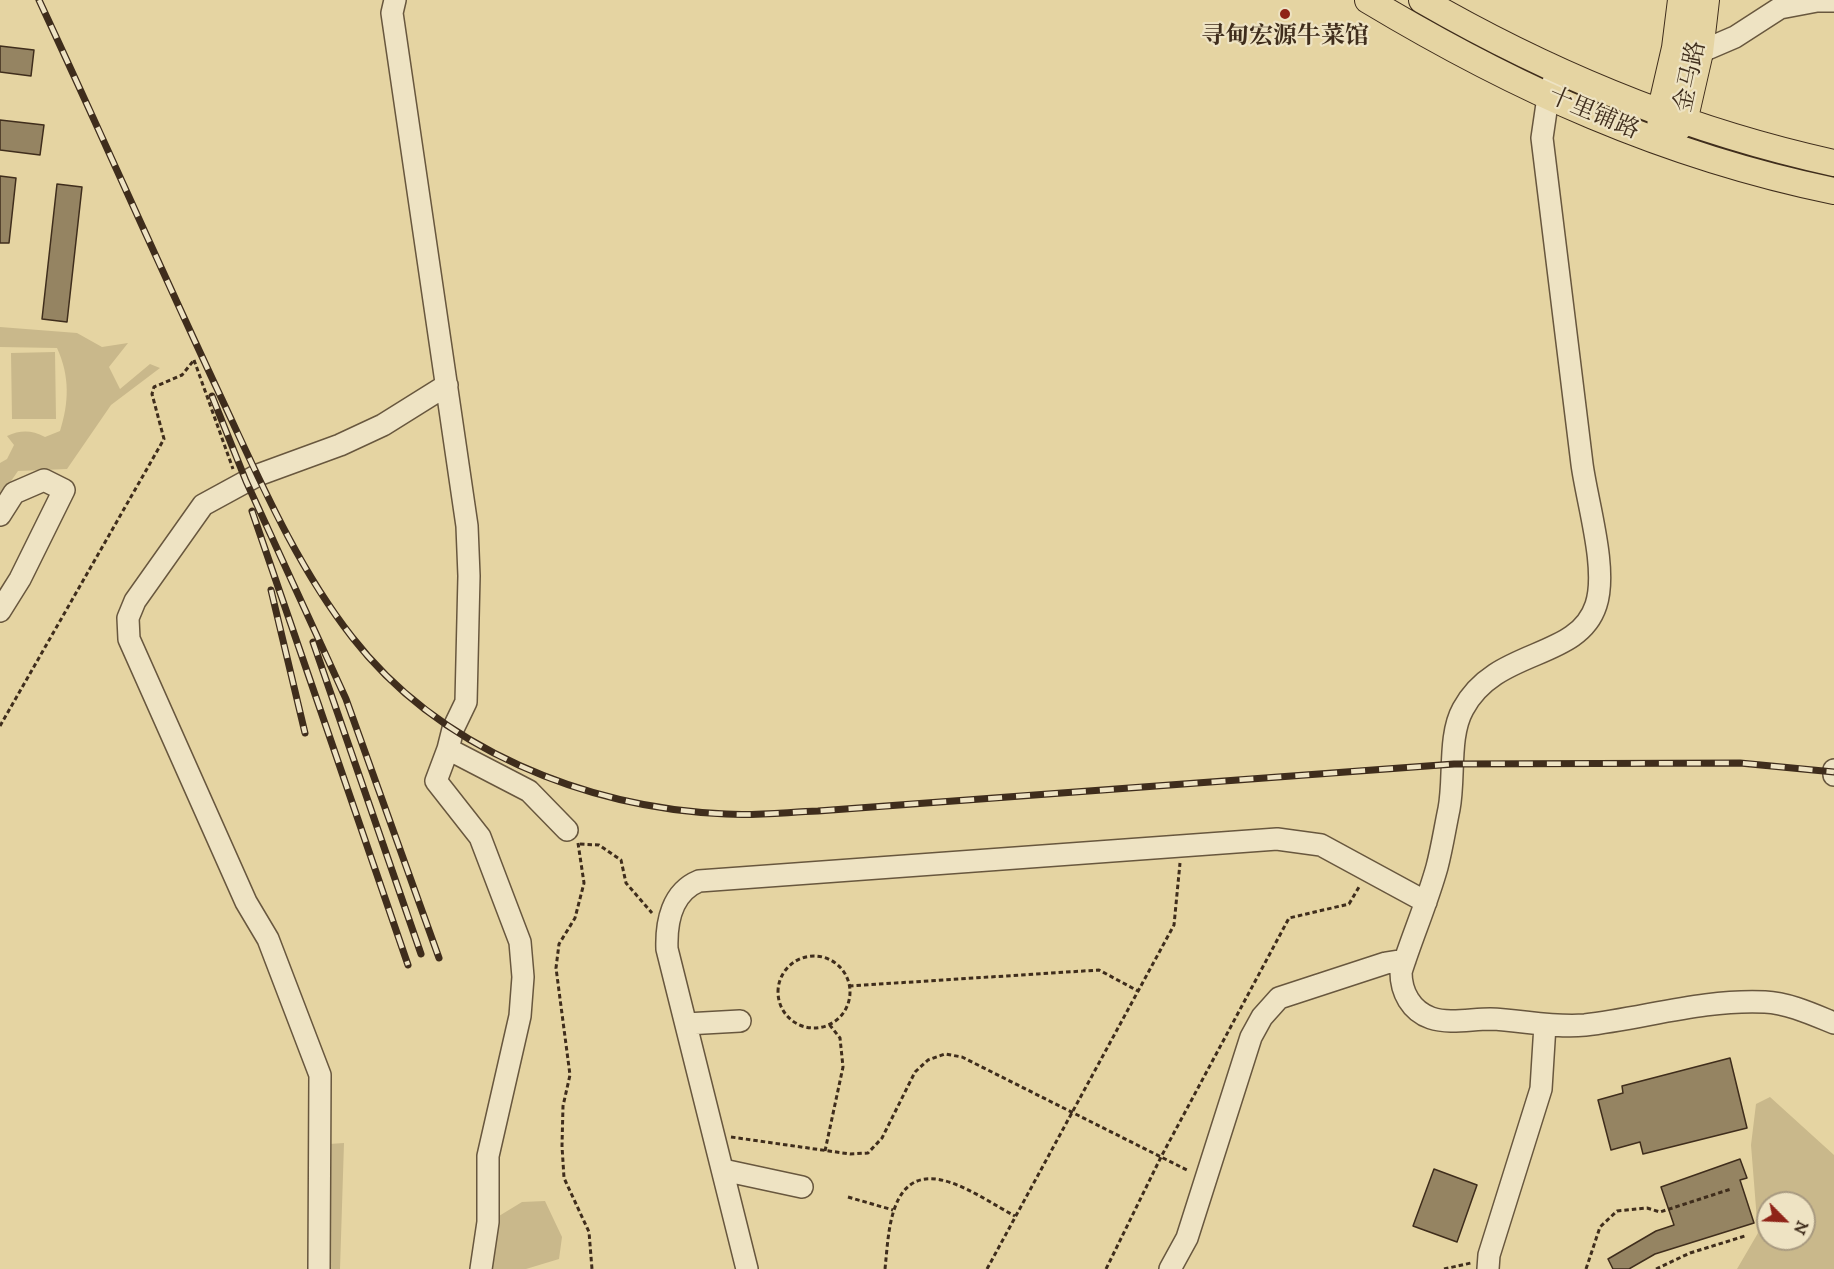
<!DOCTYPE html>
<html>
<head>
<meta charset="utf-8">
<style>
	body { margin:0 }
	#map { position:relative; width:1834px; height:1269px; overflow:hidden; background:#e5d4a2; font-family:"IM FELL DW Pica",serif }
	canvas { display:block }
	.north { position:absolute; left:1756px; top:1191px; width:60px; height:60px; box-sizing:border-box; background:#eee3c3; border:2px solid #a89a80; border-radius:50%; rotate:114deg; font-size:16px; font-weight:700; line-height:24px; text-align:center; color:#3f2d1c }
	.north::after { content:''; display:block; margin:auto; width:21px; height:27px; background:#8f2418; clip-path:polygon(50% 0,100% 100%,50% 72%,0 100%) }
</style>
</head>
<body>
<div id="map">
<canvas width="1834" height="1269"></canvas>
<div class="north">N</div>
</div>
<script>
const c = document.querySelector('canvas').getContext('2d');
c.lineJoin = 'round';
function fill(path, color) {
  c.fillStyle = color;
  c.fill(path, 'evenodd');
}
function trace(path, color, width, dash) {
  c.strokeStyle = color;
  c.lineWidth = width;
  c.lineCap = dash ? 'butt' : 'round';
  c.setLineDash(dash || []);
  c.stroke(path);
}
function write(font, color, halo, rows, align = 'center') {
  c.font = font + ' "IM FELL DW Pica","Noto Serif SC",serif';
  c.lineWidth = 4.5;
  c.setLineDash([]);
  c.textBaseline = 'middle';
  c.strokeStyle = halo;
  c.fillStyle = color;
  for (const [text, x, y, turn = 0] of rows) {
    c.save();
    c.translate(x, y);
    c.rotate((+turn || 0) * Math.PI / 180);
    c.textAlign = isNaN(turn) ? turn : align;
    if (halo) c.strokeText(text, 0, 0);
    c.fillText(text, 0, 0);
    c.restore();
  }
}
fill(new Path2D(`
	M0 327 77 333 102 347 128 343 109 367 120 389 150 364 160 368 111 405 67 469 18 471 0 497V463L7 459 14 445 7 436C21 430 31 430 45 437L60 431C69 403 70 376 57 348L0 347Z
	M55 352 56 419H12L11 353Z
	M1770 1097 1834 1155V1269H1737L1758 1233 1751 1145 1756 1104ZM1768 1203H1804V1239H1768Z
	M344 1143 340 1269H315L314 1145Z
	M545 1201 562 1237 559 1259 526 1269H491L499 1216 522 1202Z`), '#c9b88b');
const building = new Path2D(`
	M0 46 34 50 31 76 0 72Z
	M0 120 44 125 40 155 0 150Z
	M0 176 16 178 9 243H0Z
	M57 184 82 187 67 322 42 319Z
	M1730 1058 1747 1128 1643 1154 1640 1142 1611 1150 1598 1100 1623 1093 1622 1086Z
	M1740 1159 1747 1178 1740 1180 1754 1223 1655 1254 1629 1269H1613L1608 1259 1656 1231 1674 1225 1661 1187Z
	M1434 1169 1477 1185 1457 1242 1413 1226Z`);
fill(building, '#958462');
trace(building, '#3f2d1c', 1.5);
const minor = new Path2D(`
	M395 0 392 13 467 526 469 576 466 702 453 729 448 749 529 791 567 830
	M1700 52 1735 37 1780 8 1817 1H1834
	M1553 82 1548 97 1542 138C1556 247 1568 355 1582 464 1587 502 1608 569 1596 605 1578 661 1496 647 1463 709 1448 736 1455 778 1449 809 1445 828 1442 848 1437 867 1427 903 1412 937 1401 972 1401 992 1411 1011 1431 1018 1449 1024 1471 1019 1490 1019 1521 1020 1553 1028 1585 1025 1645 1018 1704 999 1765 1002 1788 1003 1812 1014 1834 1023
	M0 515 14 493 44 480 64 490 20 579 0 611
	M448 749 436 781 480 837 520 942 523 977 520 1016 488 1156V1222L481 1269
	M1834 770V775
	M686 1024 740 1021
	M723 1170 802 1187
	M319 1269 320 1075 268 939 246 902 129 639 128 618 135 601 203 505 258 475 340 445 383 425 447 385
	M747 1269 667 949C666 922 672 892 699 881L1277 839 1321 845 1426 902
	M1170 1269 1187 1238 1251 1037 1262 1017 1279 998 1386 963 1405 960
	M1488 1269 1489 1255 1541 1089 1545 1025`);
const major = new Path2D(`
	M1368 0C1516 89 1664 156 1834 191
	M1422 0C1552 75 1688 131 1834 163
	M1661 130 1660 113 1675 48 1681 0
	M1673 133 1684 122 1700 52 1706 0`);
trace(minor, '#68573e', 24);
trace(major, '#3f2d1c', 28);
trace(new Path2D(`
	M194 360 233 469
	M0 726 164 439 152 394 154 387 182 375 194 360
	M578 843 584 883 575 918 559 944 556 968 570 1075 563 1106 562 1146 564 1178 589 1232 592 1269
	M580 844 599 845 621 860 626 883 652 913
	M778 992a36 36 0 1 1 72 0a36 36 0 1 1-72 0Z
	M849 986 1099 970 1138 991
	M731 1137 850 1154 868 1153 882 1138 915 1072 928 1060 945 1054 962 1057 1189 1171
	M825 1151 843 1067 840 1038 829 1024
	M848 1197 893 1210
	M885 1269C887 1250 888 1228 894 1210 915 1146 978 1197 1015 1216
	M987 1269 1174 925 1180 863
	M1106 1269 1161 1157 1289 918 1349 904 1359 887
	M1444 1269 1471 1263
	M1586 1269 1600 1227 1617 1211 1647 1208 1660 1212 1731 1189
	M1656 1269 1690 1253 1745 1236`), '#3f2d1c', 3, [4.5, 3]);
trace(minor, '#eee3c3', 21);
trace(major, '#e5d4a2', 26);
const rail = new Path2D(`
	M39 0C100 131 158 263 219 393 258 476 295 564 352 637 439 749 586 808 726 814 756 816 788 812 818 811L1454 764 1740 763 1834 772
	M212 396 246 481 346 699 439 958
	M252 511 408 965
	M271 590 305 733
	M313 642 421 954`);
trace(rail, '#3f2d1c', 7);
trace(rail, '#eee3c3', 4.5, [14]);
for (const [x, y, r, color] of [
	[1285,14,6,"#8f2418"]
]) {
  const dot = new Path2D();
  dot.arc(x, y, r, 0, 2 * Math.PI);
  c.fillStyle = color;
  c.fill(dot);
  trace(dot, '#eee3c3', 2);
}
write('bold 24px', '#3f2d1c', '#eee3c3', [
	["寻甸宏源牛菜馆",1285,38]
]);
write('24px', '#3f2d1c', '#eee3c3', [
	["金马路",1692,77,-78],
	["十里铺路",1593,115,23]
]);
</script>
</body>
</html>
